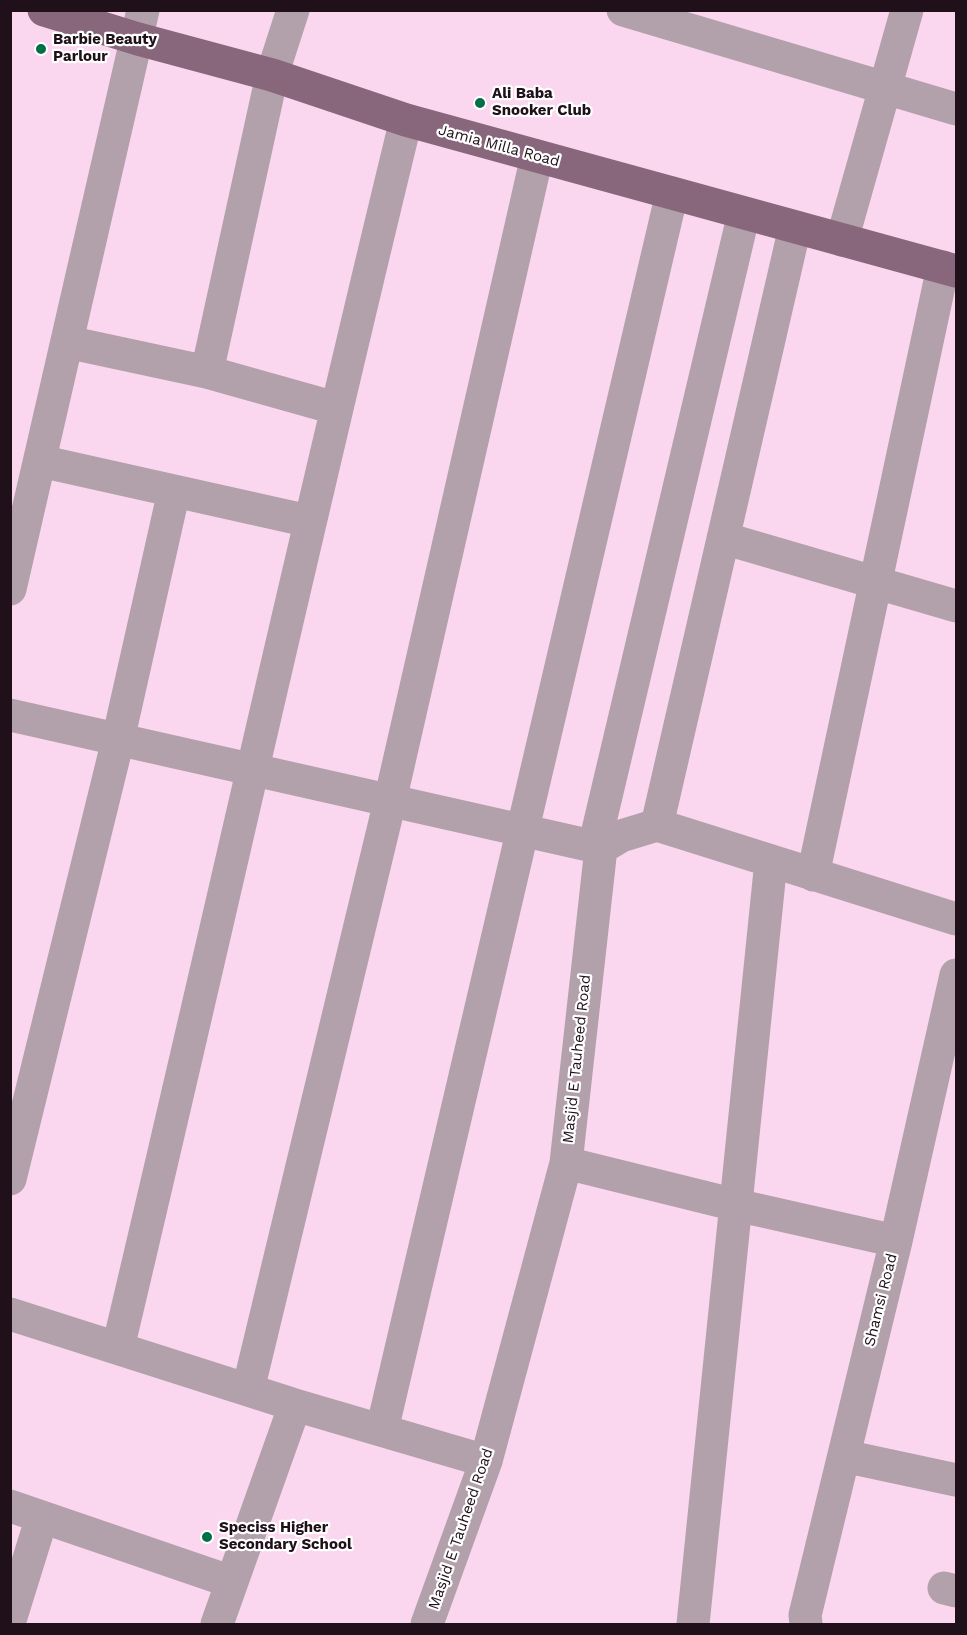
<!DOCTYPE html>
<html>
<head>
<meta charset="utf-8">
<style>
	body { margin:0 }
	#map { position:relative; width:967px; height:1635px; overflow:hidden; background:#fad7ee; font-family:"Work Sans",sans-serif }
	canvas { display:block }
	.frame { position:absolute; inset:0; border:12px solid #1f101a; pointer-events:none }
</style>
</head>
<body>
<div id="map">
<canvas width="967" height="1635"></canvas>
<div class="frame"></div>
</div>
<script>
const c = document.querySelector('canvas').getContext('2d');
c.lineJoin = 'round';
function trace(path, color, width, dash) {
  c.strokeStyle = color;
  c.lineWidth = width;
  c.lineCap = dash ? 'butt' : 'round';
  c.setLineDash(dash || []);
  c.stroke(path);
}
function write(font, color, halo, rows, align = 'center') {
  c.font = font + ' "Work Sans",sans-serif';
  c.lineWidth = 4.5;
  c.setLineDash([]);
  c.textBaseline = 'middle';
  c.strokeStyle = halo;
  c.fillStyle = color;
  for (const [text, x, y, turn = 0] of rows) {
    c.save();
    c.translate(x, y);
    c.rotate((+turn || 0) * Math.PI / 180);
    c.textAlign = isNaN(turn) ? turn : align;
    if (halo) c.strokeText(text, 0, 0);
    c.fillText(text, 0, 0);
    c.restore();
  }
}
trace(new Path2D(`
	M623 10 956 109
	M842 240 907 10
	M67 342 207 372 335 408
	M207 372 272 75 293 10
	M40 461 309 521
	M723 538 956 606
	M10 589 143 10
	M10 715 601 848
	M657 825 795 227
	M594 847 744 213
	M813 875 943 267
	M566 1163 736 1205 896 1241
	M10 1179 118 740 174 491
	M10 1314 295 1405 486 1461
	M118 1348C215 939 306 529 406 120
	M248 1390 390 801 537 156
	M382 1430 672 193
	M844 1456 956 1480
	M10 1506 232 1582
	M944 1588 956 1591
	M10 1620 42 1517
	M217 1624 295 1405
	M427 1624 486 1461 566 1163 601 848 621 836 657 825 956 919
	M693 1624 771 861
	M806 1624 805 1615 896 1241 956 975`), '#b2a0ab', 33);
trace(new Path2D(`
	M44 10 138 39 272 75 406 120 956 271`), '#88677c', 33);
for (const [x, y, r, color] of [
	[41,49,6,"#016f47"],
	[480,103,6,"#016f47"],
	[207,1537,6,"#016f47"]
]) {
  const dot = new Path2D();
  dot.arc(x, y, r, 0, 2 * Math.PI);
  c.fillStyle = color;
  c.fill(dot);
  trace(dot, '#fff', 2);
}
write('bold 15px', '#1f101a', '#fff', [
	["Barbie Beauty",53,40],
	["Parlour",53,57],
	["Ali Baba",492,94],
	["Snooker Club",492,111],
	["Speciss Higher",219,1528],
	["Secondary School",219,1545]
], 'left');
write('15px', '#1f101a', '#fff', [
	["Jamia Milla Road",499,146,15],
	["Masjid E Tauheed Road",577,1059,-84],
	["Shamsi Road",881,1300,-76],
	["Masjid E Tauheed Road",461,1529,-71]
]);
</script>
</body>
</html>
